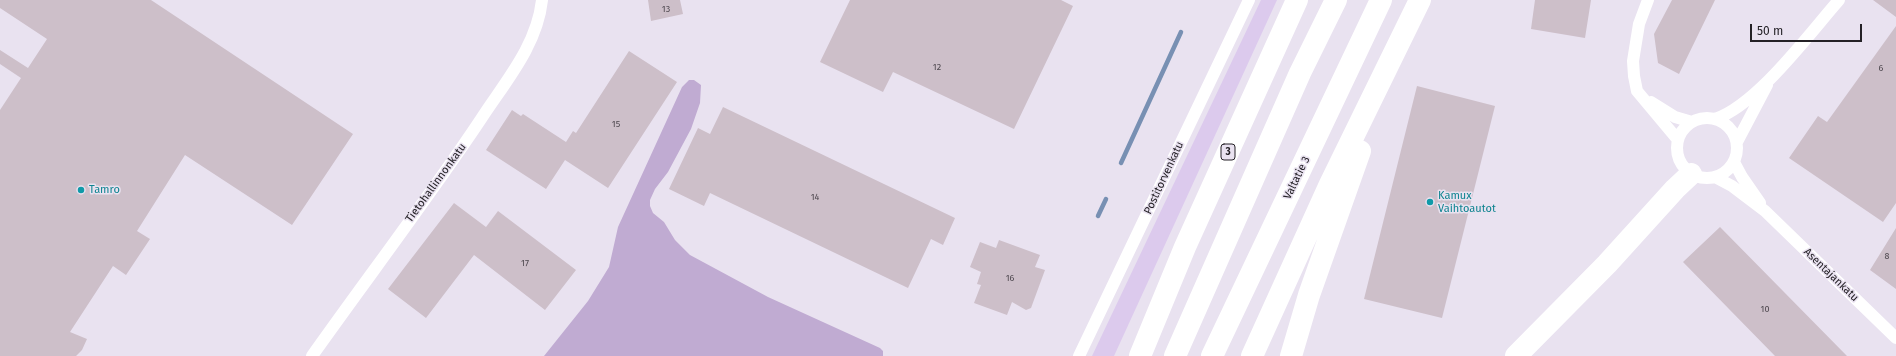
<!DOCTYPE html>
<html>
<head>
<meta charset="utf-8">
<style>
	body { margin:0 }
	#map { position:relative; width:1896px; height:356px; overflow:hidden; background:#e9e2f0; font-family:"Fira Sans",sans-serif }
	canvas { display:block }
	.scale { position:absolute; left:1750px; top:24px; width:112px; height:18px; box-sizing:border-box; border:2px solid #242126; border-top:0; padding-left:5px; font-size:12px; line-height:14px; white-space:nowrap; color:#242126; -webkit-text-stroke:3px #e9e2f0; paint-order:stroke }
</style>
</head>
<body>
<div id="map">
<canvas width="1896" height="356"></canvas>
<div class="scale">50 m</div>
</div>
<script>
const c = document.querySelector('canvas').getContext('2d');
c.lineJoin = 'round';
function fill(path, color) {
  c.fillStyle = color;
  c.fill(path, 'evenodd');
}
function trace(path, color, width, dash) {
  c.strokeStyle = color;
  c.lineWidth = width;
  c.lineCap = dash ? 'butt' : 'round';
  c.setLineDash(dash || []);
  c.stroke(path);
}
function write(font, color, halo, rows, align = 'center') {
  c.font = font + ' "Fira Sans",sans-serif';
  c.lineWidth = 3;
  c.setLineDash([]);
  c.textBaseline = 'middle';
  c.strokeStyle = halo;
  c.fillStyle = color;
  for (const [text, x, y, turn = 0] of rows) {
    c.save();
    c.translate(x, y);
    c.rotate((+turn || 0) * Math.PI / 180);
    c.textAlign = isNaN(turn) ? turn : align;
    if (halo) c.strokeText(text, 0, 0);
    c.fillText(text, 0, 0);
    c.restore();
  }
}
fill(new Path2D(`
	M1261 0H1277L1114 356H1092Z`), '#dccaed');
fill(new Path2D(`
	M689 80H694L701 85 700 103 691 129 668 172 655 189 650 200V206L653 213 664 222 675 240 690 255 768 297 880 348 883 351V356H544L588 301 609 267 618 227 682 87Z`), '#c0abd2');
trace(new Path2D(`
	M1121 163 1181 32
	M1098 216 1106 199`), '#7890b3', 4.5);
fill(new Path2D(`
	M0 0H151L353 134 292 225 185 155 137 231 150 239 126 275 113 266 70 332 87 339 82 350 76 356H0V110L21 78 0 64V50L28 68 47 39 0 8Z
	M648 0H680L683 14 651 21Z
	M850 0H1061L1073 6 1014 129 893 72 883 92 820 62Z
	M1535 0H1591L1585 38 1531 29Z
	M1672 0H1715L1679 74 1658 63 1654 34Z
	M1873 0H1896V17Z
	M1896 26V203L1883 222 1789 158 1818 116 1827 122Z
	M629 51 677 82 608 188 565 160 546 189 486 150 512 110 521 116 523 114 566 142 573 131 576 133Z
	M1417 86 1495 106 1442 318 1364 299Z
	M723 107 955 218 943 245 931 239 908 288 710 193 704 206 669 189 698 128 710 134Z
	M454 203 486 227 498 211 576 270 545 310 474 255 426 318 388 289Z
	M1720 227 1847 356H1775L1683 262Z
	M1896 228V289L1870 270Z
	M999 240 1040 255 1035 267 1045 270 1031 308 1026 310 1012 302 1007 315 974 303 981 285 977 284 981 272 970 267 980 242 996 248Z`), '#cdbfc9');
trace(new Path2D(`
	M1648 0 1639 24 1633 61 1634 76 1637 91 1678 140
	M1651 102 1675 117 1692 122
	M1677 148a30 30 0 1 1 60 0a30 30 0 1 1-60 0Z
	M1715 119C1757 105 1809 34 1839 0
	M1737 142 1767 85
	M1734 162 1742 177 1760 203
	M1715 177 1732 186 1765 211 1896 338
	M312 356C368 277 427 200 481 119 505 82 537 46 542 0
	M1079 356 1249 0`), '#fff', 12);
trace(new Path2D(`
	M1140 356 1185 247 1297 0
	M1175 356 1300 73 1336 0
	M1212 356 1381 0
	M1252 356 1330 184 1420 0
	M1291 356 1309 295 1360 151
	M1516 356 1607 264 1675 189 1691 174`), '#fff', 22);
for (const [x, y, r, color] of [
	[81,190,4,"#0f9aa8"],
	[1430,202,4,"#0f9aa8"]
]) {
  const dot = new Path2D();
  dot.arc(x, y, r, 0, 2 * Math.PI);
  c.fillStyle = color;
  c.fill(dot);
  trace(dot, '#e9e2f0', 1.5);
}
write('9px', '#4e484f', null, [
	["13",666,9],
	["12",937,67],
	["6",1881,68],
	["15",616,124],
	["14",815,197],
	["8",1887,256],
	["17",525,263],
	["16",1010,278],
	["10",1765,309]
]);
for (const [x, y, w] of [
	[1228,152,14]
]) {
  const box = new Path2D();
  box.roundRect(x - w / 2, y - 8, w, 16, 3);
  c.fillStyle = '#e9e2f0';
  c.fill(box);
  trace(box, '#242126', 1);
}
write('bold 10px', '#242126', null, [
	["3",1228,152]
]);
write('11px', '#242126', '#e9e2f0', [
	["Postitorvenkatu",1164,178,-65],
	["Valtatie 3",1297,178,-64],
	["Tietohallinnonkatu",436,183,-54],
	["Asentajankatu",1831,275,44]
]);
write('11px', '#0d838f', '#e9e2f0', [
	["Tamro",89,190],
	["Kamux",1438,196],
	["Vaihtoautot",1438,209]
], 'left');
</script>
</body>
</html>
